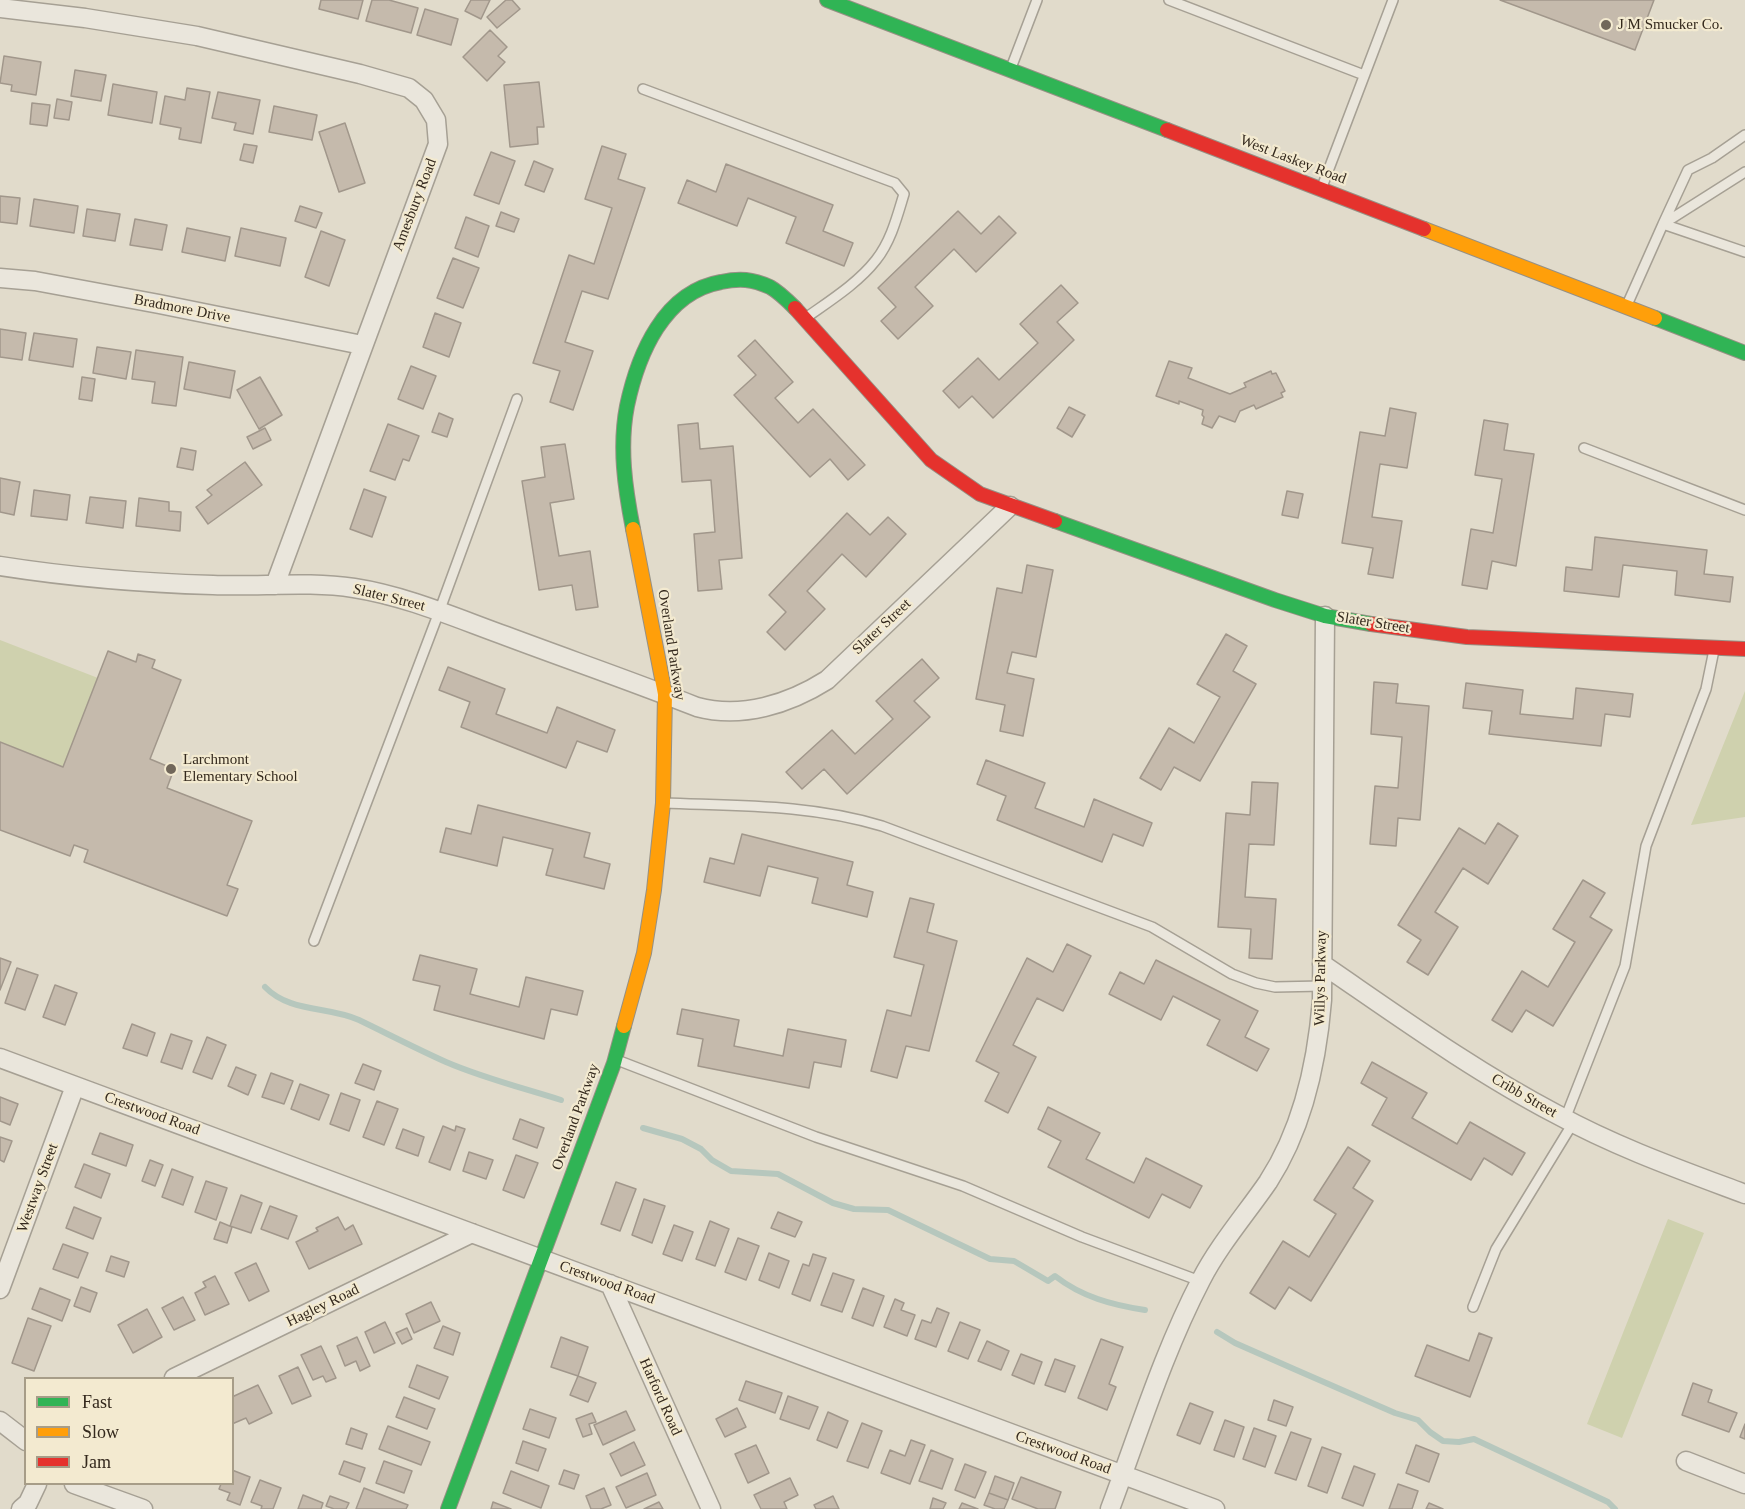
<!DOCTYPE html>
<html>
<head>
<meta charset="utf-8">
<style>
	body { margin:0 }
	#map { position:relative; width:1745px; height:1509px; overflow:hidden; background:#e1dbcb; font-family:"Times New Roman",serif }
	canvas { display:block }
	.legend { position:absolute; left:24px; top:1377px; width:210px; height:108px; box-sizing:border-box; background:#f3ead0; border:2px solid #a79d88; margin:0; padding:8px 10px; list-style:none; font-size:18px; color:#34291d }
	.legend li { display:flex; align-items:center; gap:12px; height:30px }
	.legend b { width:30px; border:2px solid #a79d88 }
</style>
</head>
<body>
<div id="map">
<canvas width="1745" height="1509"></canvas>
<ul class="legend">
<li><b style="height:8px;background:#30b455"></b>Fast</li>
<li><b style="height:8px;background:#ff9f0a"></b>Slow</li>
<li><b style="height:8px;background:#e5322d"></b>Jam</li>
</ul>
</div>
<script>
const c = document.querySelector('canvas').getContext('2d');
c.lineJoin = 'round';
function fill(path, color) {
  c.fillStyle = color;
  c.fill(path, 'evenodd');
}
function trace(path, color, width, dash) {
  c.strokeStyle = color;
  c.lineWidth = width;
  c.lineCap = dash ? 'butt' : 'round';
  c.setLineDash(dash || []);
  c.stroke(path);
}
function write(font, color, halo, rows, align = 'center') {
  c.font = font + ' "Times New Roman",serif';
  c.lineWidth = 4.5;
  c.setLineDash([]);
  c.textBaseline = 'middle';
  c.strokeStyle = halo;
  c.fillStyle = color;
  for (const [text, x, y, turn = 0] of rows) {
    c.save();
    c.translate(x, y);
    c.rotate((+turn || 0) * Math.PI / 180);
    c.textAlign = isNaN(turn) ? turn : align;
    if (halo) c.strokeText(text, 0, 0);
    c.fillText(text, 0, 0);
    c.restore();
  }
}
fill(new Path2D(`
	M0 640 98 678 63 767 0 742Z
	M1745 691V817L1691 825Z
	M1668 1219 1704 1233 1622 1438 1587 1424Z`), '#cfd1ae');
trace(new Path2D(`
	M265 987C290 1013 328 1006 359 1020 388 1034 417 1049 446 1062 483 1078 523 1088 561 1100
	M643 1128 682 1139 701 1149 712 1160 731 1171 778 1174 833 1203 854 1209 888 1210 990 1259 1014 1261 1048 1281 1055 1276C1082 1297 1112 1305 1145 1310
	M1217 1332 1235 1343 1294 1369 1395 1413 1418 1420 1430 1432 1443 1441 1459 1442 1474 1439 1608 1502 1615 1509`), '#b6c7bd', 6);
const building = new Path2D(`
	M321 0H363L358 19 319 9Z
	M372 0H389L418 8 411 33 366 21Z
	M471 0H490L481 19 465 11Z
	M506 0H512L520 9 497 28 487 17Z
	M1500 0H1654L1635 50Z
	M425 9 458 19 451 45 417 35Z
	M490 30 507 47 498 56 505 62 487 81 463 57Z
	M4 56 41 62 36 95 11 91 12 85 0 83Z
	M75 70 106 75 101 101 71 96Z
	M539 82 544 127H537L538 144 510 147 504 85Z
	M113 84 157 92 152 123 108 115Z
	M187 88 210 92 201 143 179 139 181 128 160 124 165 96 185 100Z
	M218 92 260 100 253 134 234 130 236 123 212 118Z
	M57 99 72 102 69 120 54 118Z
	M32 103 50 105 47 126 30 124Z
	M274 106 317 115 312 140 269 132Z
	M345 123 365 183 339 192 319 132Z
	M244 144 257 146 253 163 240 160Z
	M602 146 626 154 618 179 645 188 608 299 582 291 565 342 593 351 573 410 550 402 560 371 533 363 569 255 594 264 612 208 585 199Z
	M491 152 515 161 499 204 474 195Z
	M534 161 553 169 544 192 525 185Z
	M726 164 833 205 823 231 853 243 844 266 786 243 796 217 748 198 737 226 678 203 687 180 716 192Z
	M0 196 20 198 17 224 0 222Z
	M34 199 78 206 74 233 30 226Z
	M300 206 322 213 316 228 295 221Z
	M87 209 120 214 115 241 83 236Z
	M958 211 981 234 999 216 1016 233 976 272 954 249 915 287 933 306 898 339 881 321 896 307 878 288Z
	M501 212 519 219 514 232 496 226Z
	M466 217 489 226 478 257 455 248Z
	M135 219 167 225 162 250 130 245Z
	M187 228 230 237 225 261 182 252Z
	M241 228 286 238 280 266 235 256Z
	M321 231 345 240 329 286 305 277Z
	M453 258 479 268 463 308 437 298Z
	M1061 285 1078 303 1057 322 1074 340 993 418 972 396 959 408 943 391 978 358 999 380 1038 343 1020 324Z
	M435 313 461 323 449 357 423 347Z
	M0 329 26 333 22 360 0 357Z
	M34 333 77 339 73 367 29 360Z
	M755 340 793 382 775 398 798 423 813 409 865 465 848 480 830 459 810 477 734 395 756 375 738 356Z
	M97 347 131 352 126 379 93 373Z
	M136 350 183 357 176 406 152 403 155 382 132 379Z
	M1169 361 1192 368 1188 378 1230 394 1246 387 1244 383 1271 371 1272 374 1276 373 1285 391 1281 393 1283 397 1256 409 1254 405 1240 411 1235 422 1219 416 1212 428 1202 424 1204 417 1202 415 1203 410 1179 401V404L1156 396Z
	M189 362 235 371 230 398 184 389Z
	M411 366 436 376 423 409 398 399Z
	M82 377 95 379 92 401 79 399Z
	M260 377 282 415 259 429 237 390Z
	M1069 407 1085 415 1072 437 1057 428Z
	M1390 408 1416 413 1407 468 1380 464 1372 517 1402 521 1393 578 1368 574 1373 548 1342 543 1360 432 1385 436Z
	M439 413 453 419 447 437 432 432Z
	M1484 420 1508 424 1504 450 1534 454 1516 566 1492 561 1487 589 1462 585 1471 529 1493 533 1502 479 1475 475Z
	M698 423 700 449 733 446 742 558 719 560 722 589 698 591 694 534 715 532 711 480 682 482 678 425Z
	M388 424 419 436 409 461 403 459 395 480 370 471Z
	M265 428 271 440 253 449 247 437Z
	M565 444 574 499 550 503 559 556 590 551 598 607 576 610 572 585 539 590 522 481 545 477 541 447Z
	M181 448 196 451 193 470 177 467Z
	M245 462 262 485 208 524 196 507 212 495 207 490Z
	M0 478 20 482 14 515 0 512Z
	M364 489 386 497 372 537 350 529Z
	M34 490 70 495 67 520 31 516Z
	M1287 491 1303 494 1298 518 1282 515Z
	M90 497 126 501 123 528 86 523Z
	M139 498 169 502V511L181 512 180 531 136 526Z
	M847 513 870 535 888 517 906 534 866 577 842 554 807 591 825 609 785 650 767 632 786 612 769 595Z
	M1595 537 1707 550 1704 574 1733 577 1730 602 1675 595 1677 571 1623 565 1619 597 1564 591 1566 567 1592 570Z
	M1027 565 1053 570 1036 657 1012 652 1007 673 1034 679 1023 736 1000 731 1005 705 976 699 997 588 1022 593Z
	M1226 634 1247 646 1233 671 1256 684 1200 781 1174 767 1161 790 1140 778 1169 728 1194 743 1220 697 1197 684Z
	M108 651 136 662 138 654 155 660 152 668 181 680 150 759 174 769 167 788 252 821 227 885 238 889 227 916 84 862 88 850 74 845 70 856 0 830V742L63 767Z
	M922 659 939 678 914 701 930 717 847 794 824 769 802 789 786 772 832 730 855 754 893 719 876 701Z
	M448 667 505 689 496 714 547 733 557 707 615 730 607 752 577 741 566 768 461 727 470 702 439 690Z
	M1374 682 1398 684 1396 703 1429 706 1420 820 1398 818 1396 846 1370 844 1375 786 1398 788 1402 737 1371 734Z
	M1466 683 1523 690 1520 714 1573 719 1576 688 1633 694 1630 717 1605 714 1601 746 1489 734 1492 711 1463 708Z
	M986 760 1045 783 1035 808 1084 827 1094 799 1152 823 1143 846 1113 834 1102 862 997 820 1006 796 977 784Z
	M1252 782 1278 783 1274 845 1249 844 1245 897 1276 899 1272 959 1249 958 1251 929 1218 927 1226 813 1250 815Z
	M478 805 590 833 584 857 610 864 604 889 546 875 553 849 503 837 497 866 440 852 446 828 471 834Z
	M1498 823 1518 836 1488 884 1463 868 1435 912 1458 927 1428 975 1407 962 1421 940 1398 925 1459 828 1485 844Z
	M742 834 853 862 847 885 873 892 867 917 812 903 818 878 768 866 760 896 704 882 710 858 734 864Z
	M1583 880 1605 893 1590 917 1612 930 1553 1026 1526 1010 1512 1032 1492 1020 1522 971 1548 987 1575 942 1553 929Z
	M910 898 934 904 927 932 957 941 929 1051 906 1046 897 1078 871 1071 887 1010 911 1016 924 965 894 957Z
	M1067 944 1091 956 1063 1011 1037 998 1013 1045 1036 1057 1008 1113 985 1101 999 1073 976 1061 1027 958 1053 972Z
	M420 955 477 969 470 994 519 1007 526 977 583 991 577 1015 551 1009 544 1039 434 1010 440 986 413 980Z
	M0 958 11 962 0 990Z
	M1156 960 1258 1011 1245 1037 1269 1049 1257 1071 1207 1045 1220 1020 1173 996 1161 1020 1109 994 1120 972 1144 984Z
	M17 968 38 975 25 1010 5 1003Z
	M55 985 77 993 65 1025 43 1017Z
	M682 1009 739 1020 734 1046 783 1056 788 1029 846 1040 841 1067 814 1062 809 1088 698 1066 703 1039 677 1034Z
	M132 1024 155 1033 147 1056 123 1048Z
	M171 1034 192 1041 182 1069 161 1062Z
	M207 1037 226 1045 212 1079 193 1072Z
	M1372 1062 1427 1093 1412 1118 1457 1144 1470 1122 1525 1153 1512 1175 1484 1158 1471 1180 1372 1125 1387 1098 1361 1083Z
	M363 1064 381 1071 374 1090 355 1083Z
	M236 1067 256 1075 248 1095 228 1086Z
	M271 1073 293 1081 284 1104 262 1097Z
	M300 1084 329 1095 319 1120 291 1109Z
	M341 1093 360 1100 349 1131 330 1124Z
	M0 1097 18 1104 10 1125 0 1121Z
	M377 1101 398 1109 384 1145 363 1137Z
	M1048 1107 1100 1133 1086 1159 1134 1183 1146 1158 1202 1186 1190 1208 1162 1194 1149 1218 1048 1167 1061 1141 1038 1129Z
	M520 1119 544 1128 537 1148 513 1139Z
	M443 1126 455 1131 456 1126 465 1129 450 1170 429 1162Z
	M403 1129 424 1137 418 1156 396 1148Z
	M100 1133 133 1145 126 1166 92 1154Z
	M0 1137 12 1141 4 1162 0 1160Z
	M1348 1147 1370 1161 1353 1188 1373 1201 1311 1301 1289 1287 1275 1309 1250 1293 1283 1241 1309 1257 1336 1214 1314 1200Z
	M469 1152 493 1160 486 1179 463 1171Z
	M516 1155 538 1163 524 1198 503 1190Z
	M150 1160 163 1165 155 1186 142 1181Z
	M84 1164 110 1174 101 1198 75 1187Z
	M172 1169 193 1177 183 1205 162 1197Z
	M206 1181 227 1188 216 1220 195 1212Z
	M616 1182 636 1189 620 1231 601 1224Z
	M241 1195 262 1203 251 1233 230 1226Z
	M644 1199 665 1206 652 1243 632 1235Z
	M270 1206 297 1216 288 1239 261 1229Z
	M74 1207 101 1218 93 1239 66 1228Z
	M778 1212 802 1222 795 1237 771 1228Z
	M338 1217 345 1230 353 1225 362 1244 309 1269 296 1242 318 1231 316 1228Z
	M710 1221 729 1229 715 1266 696 1259Z
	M220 1222 232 1227 227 1243 214 1239Z
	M674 1225 693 1232 682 1261 663 1254Z
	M738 1238 759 1246 746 1280 725 1272Z
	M63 1244 88 1253 78 1278 53 1269Z
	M769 1253 789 1261 779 1288 759 1280Z
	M813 1254 826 1258 810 1301 792 1294 803 1264 809 1266Z
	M111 1256 129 1262 124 1277 106 1271Z
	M256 1263 269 1291 249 1301 235 1273Z
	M833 1273 854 1280 842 1312 821 1305Z
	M215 1276 229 1304 205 1315 195 1293 206 1287 203 1282Z
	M81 1287 97 1293 90 1312 74 1306Z
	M40 1288 70 1300 62 1321 32 1309Z
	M863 1288 884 1296 873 1326 852 1318Z
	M183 1297 195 1320 174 1330 162 1308Z
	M895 1299 904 1303 901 1310 915 1315 907 1336 884 1327Z
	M431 1302 440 1321 414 1333 406 1314Z
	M937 1308 949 1313 936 1347 915 1339 922 1320 931 1323Z
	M147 1309 162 1337 133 1353 118 1325Z
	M28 1318 51 1326 34 1371 12 1363Z
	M385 1322 395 1343 374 1353 365 1332Z
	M960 1322 980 1330 968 1359 948 1351Z
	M443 1326 460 1333 453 1355 434 1348Z
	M407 1328 412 1339 402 1344 396 1333Z
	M1479 1333 1492 1338 1470 1397 1415 1376 1427 1345 1469 1361Z
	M357 1337 370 1366 360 1371 356 1361 345 1366 337 1346Z
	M561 1337 588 1347 578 1376 551 1367Z
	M1101 1339 1123 1347 1109 1384 1116 1387 1107 1410 1078 1398Z
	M987 1341 1009 1351 1001 1370 978 1361Z
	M321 1346 336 1378 326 1382 323 1376 313 1380 301 1355Z
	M1021 1354 1042 1362 1034 1384 1012 1375Z
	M1055 1359 1075 1366 1065 1392 1045 1385Z
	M417 1365 448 1377 439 1399 409 1387Z
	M298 1367 311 1396 292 1404 279 1376Z
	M578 1376 596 1383 588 1402 570 1395Z
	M746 1381 782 1393 775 1413 739 1400Z
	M1693 1383 1712 1390 1708 1402 1737 1413 1729 1432 1682 1415Z
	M258 1385 272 1413 249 1424 246 1418 232 1424V1397Z
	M788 1396 818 1407 809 1429 780 1419Z
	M404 1397 435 1409 427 1429 396 1417Z
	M1274 1400 1293 1407 1286 1426 1268 1420Z
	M1190 1403 1213 1412 1200 1444 1177 1435Z
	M737 1408 746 1427 725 1437 716 1419Z
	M530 1409 556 1418 549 1438 523 1429Z
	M626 1411 635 1430 603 1445 594 1425Z
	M828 1412 848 1421 837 1448 817 1440Z
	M592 1413 596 1422 589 1424 592 1434 583 1437 576 1419Z
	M1225 1420 1244 1427 1234 1457 1214 1450Z
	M862 1423 882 1431 868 1468 847 1461Z
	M1745 1424V1439L1740 1437Z
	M388 1426 430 1442 421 1465 379 1449Z
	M351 1428 367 1434 362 1449 346 1444Z
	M1254 1428 1276 1436 1265 1467 1243 1459Z
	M1291 1432 1311 1439 1296 1480 1275 1473Z
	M911 1440 925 1445 910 1484 881 1473 890 1450 905 1456Z
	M523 1441 546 1449 538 1471 516 1463Z
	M634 1442 645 1465 621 1476 610 1454Z
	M756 1445 769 1473 748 1483 735 1454Z
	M1416 1445 1439 1454 1429 1482 1406 1473Z
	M1322 1447 1341 1454 1327 1493 1308 1486Z
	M931 1450 953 1459 942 1489 919 1481Z
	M344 1461 365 1468 360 1482 339 1474Z
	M384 1461 412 1471 404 1493 376 1483Z
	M965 1464 986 1472 975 1498 955 1490Z
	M1354 1466 1375 1474 1363 1506 1342 1498Z
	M232 1470 250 1477 240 1505 227 1500 230 1493 219 1489 221 1484H232Z
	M564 1470 579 1475 574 1489 559 1484Z
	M511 1471 549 1486 541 1508 503 1493Z
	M647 1473 656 1495 626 1508 616 1487Z
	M995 1476 1014 1483 1008 1500 989 1493Z
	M1021 1477 1061 1492 1055 1509H1038L1012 1499Z
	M790 1478 798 1495 784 1502 787 1509H761L754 1495Z
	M260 1480 281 1488 273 1509H261L262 1506 251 1502Z
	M1398 1484 1418 1491 1412 1509H1389Z
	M364 1488 408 1505 406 1509H356Z
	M604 1488 611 1505 601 1509H591L586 1496Z
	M989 1493 1008 1500 1004 1509H995L984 1505Z
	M303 1495 323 1503 321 1509H298Z
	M330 1496 349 1503 346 1509H334L326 1506Z
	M833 1496 839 1509H816L814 1505Z
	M933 1498 946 1503 943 1509H930Z
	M493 1502 511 1509H491Z
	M659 1502 663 1509H644Z
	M962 1503 978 1509H959Z
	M1429 1503 1443 1509H1426Z`);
fill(building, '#c5baac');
trace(building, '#a1978b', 1.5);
const lane = new Path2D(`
	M1169 0 1364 75
	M1011 68 1037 0
	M643 89 895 183 904 194C897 217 891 241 876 260 858 283 831 300 807 317
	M1745 135 1712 158 1688 170 1663 224 1745 252
	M1322 187 1393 0
	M1627 305 1663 224 1745 172
	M1584 448 1745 510
	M664 803C738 806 810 804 882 826L1152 927 1232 974 1256 983 1275 987 1322 986
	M314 941 439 612 517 399
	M617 1060 816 1137 963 1186 1082 1237 1200 1281
	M1565 1119 1625 966 1646 846 1706 689 1714 650
	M1473 1307 1496 1249 1573 1123`);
const street = new Path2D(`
	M0 8 85 18 197 36 360 74 409 88 424 100 436 120 438 144 275 585
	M0 278 35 281 159 304 362 345
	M0 566C70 577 142 583 213 585 259 587 308 581 354 588 406 596 456 618 506 636 570 660 634 682 697 707 742 719 789 704 827 680L1010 506
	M1322 964C1398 1016 1474 1071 1556 1114 1616 1147 1681 1170 1745 1194
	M0 1058 1215 1509
	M610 1284 711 1509
	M0 1289 75 1086
	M174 1378 472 1233
	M0 1421 26 1441
	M1686 1461 1745 1484
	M74 1484 143 1509
	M21 1509 28 1503 37 1484
	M1110 1509C1139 1432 1163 1353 1201 1280 1219 1245 1246 1214 1268 1182 1303 1128 1317 1063 1322 1000L1325 616`);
const fast = new Path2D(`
	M827 0 1167 130
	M1655 318 1745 353
	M1055 521 1275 600 1325 616 1371 624
	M633 529C625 488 619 447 627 406 638 354 664 292 721 282 740 278 752 279 770 287 779 292 788 301 795 308
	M448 1509 614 1063 624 1026`);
const slow = new Path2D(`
	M1424 229 1655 318
	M624 1026 644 953 654 890 663 803 665 694 633 529`);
const jam = new Path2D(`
	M1167 130 1424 229
	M795 308 931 460 980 494 1055 521
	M1371 624 1467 637 1745 649`);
trace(lane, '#a6a094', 12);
trace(street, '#a6a094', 21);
trace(fast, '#969084', 16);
trace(slow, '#969084', 16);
trace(jam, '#969084', 16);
trace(lane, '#eae6dc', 9);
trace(street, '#eae6dc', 18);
trace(fast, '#30b455', 14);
trace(slow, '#ff9f0a', 14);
trace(jam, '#e5322d', 14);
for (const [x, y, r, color] of [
	[1606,25,6,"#71675a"],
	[171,769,6,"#71675a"]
]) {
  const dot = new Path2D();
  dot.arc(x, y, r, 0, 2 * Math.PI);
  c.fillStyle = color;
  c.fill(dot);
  trace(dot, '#f3ead0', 2);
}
write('15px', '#34291d', '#f3ead0', [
	["J M Smucker Co.",1618,25],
	["Larchmont",183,760],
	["Elementary School",183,777]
], 'left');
write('15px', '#34291d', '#f3ead0', [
	["West Laskey Road",1293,160,21],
	["Amesbury Road",415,205,-69],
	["Bradmore Drive",182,309,11],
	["Slater Street",389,598,14],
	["Slater Street",1373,623,9],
	["Slater Street",882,627,-43],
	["Overland Parkway",671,645,81],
	["Willys Parkway",1321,978,-89],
	["Cribb Street",1524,1096,30],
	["Crestwood Road",152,1114,20],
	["Overland Parkway",576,1117,-70],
	["Westway Street",38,1188,-70],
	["Crestwood Road",607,1283,20],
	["Hagley Road",323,1306,-26],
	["Harford Road",660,1397,66],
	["Crestwood Road",1063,1453,20]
]);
</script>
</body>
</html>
